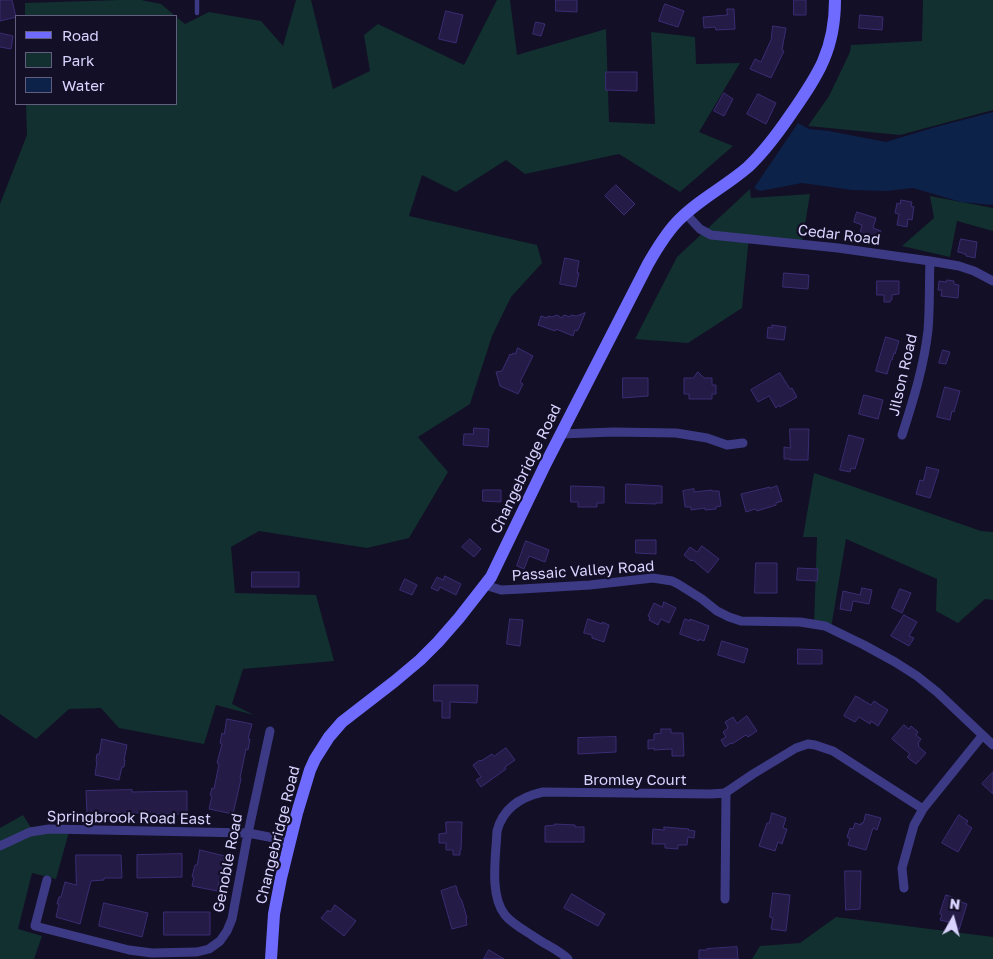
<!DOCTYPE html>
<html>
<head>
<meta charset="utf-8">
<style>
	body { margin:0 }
	#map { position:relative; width:993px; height:959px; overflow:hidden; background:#130f26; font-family:"Golos Text",sans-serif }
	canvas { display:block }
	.legend { position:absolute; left:15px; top:15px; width:162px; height:90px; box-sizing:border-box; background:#130f26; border:1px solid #625e7d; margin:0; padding:6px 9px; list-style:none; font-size:15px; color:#d9d4ff }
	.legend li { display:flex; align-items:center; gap:10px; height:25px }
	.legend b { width:25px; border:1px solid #625e7d }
	.north { position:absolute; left:928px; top:894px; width:50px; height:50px; -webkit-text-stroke:4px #130f26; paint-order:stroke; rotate:7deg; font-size:14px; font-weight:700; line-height:20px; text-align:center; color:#d9d4ff }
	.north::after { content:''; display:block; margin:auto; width:18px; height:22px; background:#d9d4ff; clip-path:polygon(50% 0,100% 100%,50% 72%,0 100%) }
</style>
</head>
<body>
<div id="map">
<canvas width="993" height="959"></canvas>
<ul class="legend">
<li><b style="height:6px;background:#6f6bff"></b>Road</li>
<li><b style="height:14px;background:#12302f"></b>Park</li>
<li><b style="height:14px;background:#0c2248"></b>Water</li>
</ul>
<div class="north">N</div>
</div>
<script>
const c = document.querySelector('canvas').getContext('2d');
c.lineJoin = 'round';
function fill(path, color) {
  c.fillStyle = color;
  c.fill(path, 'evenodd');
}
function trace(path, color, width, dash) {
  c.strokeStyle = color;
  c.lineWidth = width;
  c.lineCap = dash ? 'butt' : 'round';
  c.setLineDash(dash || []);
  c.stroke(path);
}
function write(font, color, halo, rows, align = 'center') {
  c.font = font + ' "Golos Text",sans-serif';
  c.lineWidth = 4.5;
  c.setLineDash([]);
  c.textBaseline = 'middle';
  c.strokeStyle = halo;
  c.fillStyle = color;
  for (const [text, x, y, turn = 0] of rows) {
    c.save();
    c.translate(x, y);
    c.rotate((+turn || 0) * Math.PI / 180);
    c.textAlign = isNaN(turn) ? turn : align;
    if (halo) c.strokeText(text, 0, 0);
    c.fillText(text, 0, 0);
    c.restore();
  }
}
fill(new Path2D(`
	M120 0H141L161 4 185 24 209 12 261 21 283 46 296 0H311L333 89 370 71 364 35 378 24 464 65 497 0H510L517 55 606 29 609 122 655 124 651 32 695 37 696 64 740 63 699 132 733 146 680 192 619 154 525 174 506 160 456 192 422 175 409 216 537 245 542 263 511 297 492 336 470 404 418 437 448 472 409 538 367 548 259 531 231 547 235 593 316 595 334 661 243 669 232 704 254 715 216 705 204 744 119 728 101 708 69 709 36 739 0 714V204L27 135 26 104H176V16H25V3Z
	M923 0H993V110L900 135 808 126 829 96 850 52 851 45 922 41Z
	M750 189 751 198 810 194 802 242 749 236 742 308 688 343 635 339 677 257Z
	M930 196 993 208V231L957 221 950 257 902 246 934 218Z
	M814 473 981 531 993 532V600L985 599 958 623 936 611 937 579 846 539 831 628 814 624 817 537H803Z
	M23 815 33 831 70 828 56 879 32 873 18 929 42 936 34 959H0V828Z
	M836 917 993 937V959H752L760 946 800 943Z`), '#12302f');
fill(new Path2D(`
	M993 112V205L961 202 913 188 886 191 852 190 802 183 760 191 754 188 798 123 809 129 829 131 886 142 932 128Z`), '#0c2248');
const building = new Path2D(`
	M3 0H12L16 17 0 21V1Z
	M556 0H577V12L556 11Z
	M794 0H806V15H794Z
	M665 4 684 11 678 27 659 21Z
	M727 9H734L735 29 716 30 715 27 704 28 703 17 727 15Z
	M446 11 463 15 456 43 439 39Z
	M860 15 883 17 882 30 859 28Z
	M536 22 545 24 541 36 533 34Z
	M773 26 786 28 782 50 784 51 771 78 750 69 755 59 761 62 771 40Z
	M0 33 13 36 11 49 0 47Z
	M606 72H637V91L606 90Z
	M724 93 733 99 724 116 714 111Z
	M758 94 776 103 766 124 747 114Z
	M616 185 635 204 624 215 605 196Z
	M901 200 912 202 911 206 914 207 912 220 908 219 907 227 897 225 899 214 895 213 897 203 900 204Z
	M857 212 876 218 873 228 881 231 878 243 859 237 862 225 854 222Z
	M961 239 977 242 975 258 966 256V254H963V253L958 252Z
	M565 258 579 261 577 273H579L576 287 560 284Z
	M784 273 809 275 808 289 783 287Z
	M947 280 954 281V284L959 285 958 298 941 296 942 290H938L939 281 946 282Z
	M877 281H899V294L892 295V299L890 302H884V295H877Z
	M585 313 579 328 577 331 575 330 573 336 556 329 555 331 538 325 541 316 547 318 548 316 552 317 557 315 562 318 564 315 570 317 571 315 576 316Z
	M772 325 786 327 784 340 767 338 768 327 772 328Z
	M886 337 899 341 895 354 894 353 892 360H891L887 374 876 371Z
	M518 348 533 356 520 382 523 384 518 394 500 386 496 372 502 371 510 354 512 355 513 353 515 354Z
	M943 350 950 352 946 364 939 363Z
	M698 372 704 378H712V385H716V394H712V399H689V394H684V378H693Z
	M780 373 790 389 792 388 797 397 780 407 779 405 776 408 769 396 758 402 751 390Z
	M623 378H648V396L623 398Z
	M945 387 960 391 954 412 952 411 950 420 937 417Z
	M864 395 883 400 878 419 859 414Z
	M474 428 489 429 488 447 463 445 464 434H473Z
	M790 429H809L808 460H790V459H784V447L790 448Z
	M849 435 864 439 855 469 851 468 850 472 840 470Z
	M927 467 939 470 930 498 916 494 920 480 923 481Z
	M626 484 662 486V503H656V504L626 503Z
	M571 486 604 487V503H597V507H578V502H571Z
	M777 486 782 501 776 503V505L757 511 755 509 746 512 741 494 770 487V488Z
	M694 489V492L712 490V491H719L721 506 716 507V509L705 510V508L691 510V507H685L683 491Z
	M483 490H501V502L483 501Z
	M470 539 481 549 474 557 462 547Z
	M636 540H656V554L636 553Z
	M526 541 549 550 545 562 529 556 524 569 517 566Z
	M702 546 719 559 708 573 693 560 691 561 684 555 690 547 697 552Z
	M756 563H777V593H755Z
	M798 568 818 569 817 581 797 580Z
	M252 572H299V587H252Z
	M445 576 461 584 456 595 440 587 438 591 431 588 437 577 443 580Z
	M405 579 417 585 412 595 400 590Z
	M862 588 872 590 869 604 853 601 851 611 840 609 843 591 860 595Z
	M900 589 911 593 902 613 892 608Z
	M664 602 676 608 669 623 661 619 658 625 649 620 650 617 648 616 654 603 662 607Z
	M904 615 917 622 909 636 914 638 909 646 891 636Z
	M510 619 523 620 520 646 507 644Z
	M588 619 602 624V622L609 625 604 642 592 638V635L584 633Z
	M685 619 690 621V619L709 626 704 641 699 639V641L680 634Z
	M722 641 748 649 744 663 718 655Z
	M798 649 822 650V664H798Z
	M434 685H478L477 703 450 702V718H442V701H434Z
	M856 696 871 705 874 701 888 710 878 726 871 721 870 724 859 717 855 722 844 716Z
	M747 716 757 731 748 737 746 735 732 744 731 743 725 747 721 740 726 737 723 732 728 728 725 722 733 717 737 723Z
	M227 719 252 724 248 739H250L248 750 246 749 240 778 241 779 233 814 209 809 212 796 210 795 212 788 214 789 219 764 217 763 222 744 220 743 222 733 224 734Z
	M904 725 909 729 911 726 918 732 916 735 921 739 918 743 919 745 918 746 926 753 916 764 907 757 910 754 892 739Z
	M661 729H671V733H683L684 756H672V749L654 750V748L648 749V740H654V734L661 733Z
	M616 737V752L578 754V738Z
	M102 739 127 745 124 760H125L124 767H122L119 780 95 775 97 761H96L97 754H99Z
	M506 748 515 760 505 767 506 769 481 787 476 780 481 777 473 765 480 760 481 761 492 754 494 756Z
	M993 772V794L982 784Z
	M132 790V792L187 791V814H142V813H87L86 791Z
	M772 813 786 818 783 828 787 829 782 844 778 842 775 851 759 846 767 823H769Z
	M866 814 881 818 877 830 873 828 866 850 848 845 850 839 847 837 850 828 853 829 855 823 861 825V823H863Z
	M959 815 968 821 966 824 972 828 958 852 942 843Z
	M446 822H462L461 850H460V855H453V850H446V843H439V834L446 833Z
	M555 824 575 825V827H584V842H545V826L555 825Z
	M664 827 689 829 688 830 695 831 694 838 688 837 687 845H678V849L665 848V844H652L653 829 664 830Z
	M200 850 225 856 221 871H223L222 878H220L217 891 192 886 194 877H192L195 865H197Z
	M182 854V877L137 878V855Z
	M76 855H121L122 878H104V880L91 881 80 924 56 917 59 904H57L59 897H61L65 882 76 885Z
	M845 871H861L860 909 846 910Z
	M456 886 459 896 462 901 467 918 466 919 467 925 452 929 441 891Z
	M773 893 790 895 786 931 771 929 773 918 770 917Z
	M572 894 605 914 598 926 564 908Z
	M946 895 961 900V902L967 904 959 930 956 924 940 920 942 915 940 914Z
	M104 903 148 913 142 937 99 926Z
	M335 905 356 921 344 936 321 918 328 910 330 912Z
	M164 912H210V935H164Z
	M737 947 738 959H699V950H707V949Z
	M489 950 504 959H484Z`);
fill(building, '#241b47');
trace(building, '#3b2d73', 1);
trace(new Path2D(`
	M197 0V13`), '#3d3a85', 4.5);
trace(new Path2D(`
	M686 214 700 229 711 235 838 248 930 261 959 266 974 271 993 281
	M561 434 613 432 676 433 707 438 727 445 743 443
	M902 435C913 401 924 366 928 330 930 307 929 284 930 261
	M485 585 501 590 522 589 590 585 653 578 672 581 678 584 702 599 717 611 729 617 741 621 800 622 825 626 864 645 895 662 917 676 937 692 993 745
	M0 846 30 832 49 829 248 833 269 837 290 843
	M47 880 35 926 129 950 152 953 197 952 209 949 220 941 227 931 232 919 248 833 270 731
	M904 888 902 868 914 825 923 809 982 736
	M725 899 726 792
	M568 959C559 950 546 945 536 938 526 931 512 924 505 915 489 895 496 856 497 831 503 808 520 797 543 792L711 794 725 793 753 774 796 748 808 744 815 745 833 751 923 809`), '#3d3a85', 9);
trace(new Path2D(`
	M271 959 274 914 281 878 297 813 310 770 315 759 329 737 342 722 395 681 420 660 438 642 459 618 491 577 546 463 648 264C656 250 665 235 676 223 696 201 725 187 748 167 764 152 778 133 791 114 818 75 835 50 835 0`), '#6f6bff', 12);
write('15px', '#d9d4ff', '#130f26', [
	["Cedar Road",839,235,7],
	["Jilson Road",903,375,-77],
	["Changebridge Road",526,469,-64],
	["Passaic Valley Road",583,571,-4],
	["Bromley Court",635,780],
	["Springbrook Road East",129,818,1],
	["Changebridge Road",278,835,-76],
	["Genoble Road",228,863,-79]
]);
</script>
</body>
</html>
